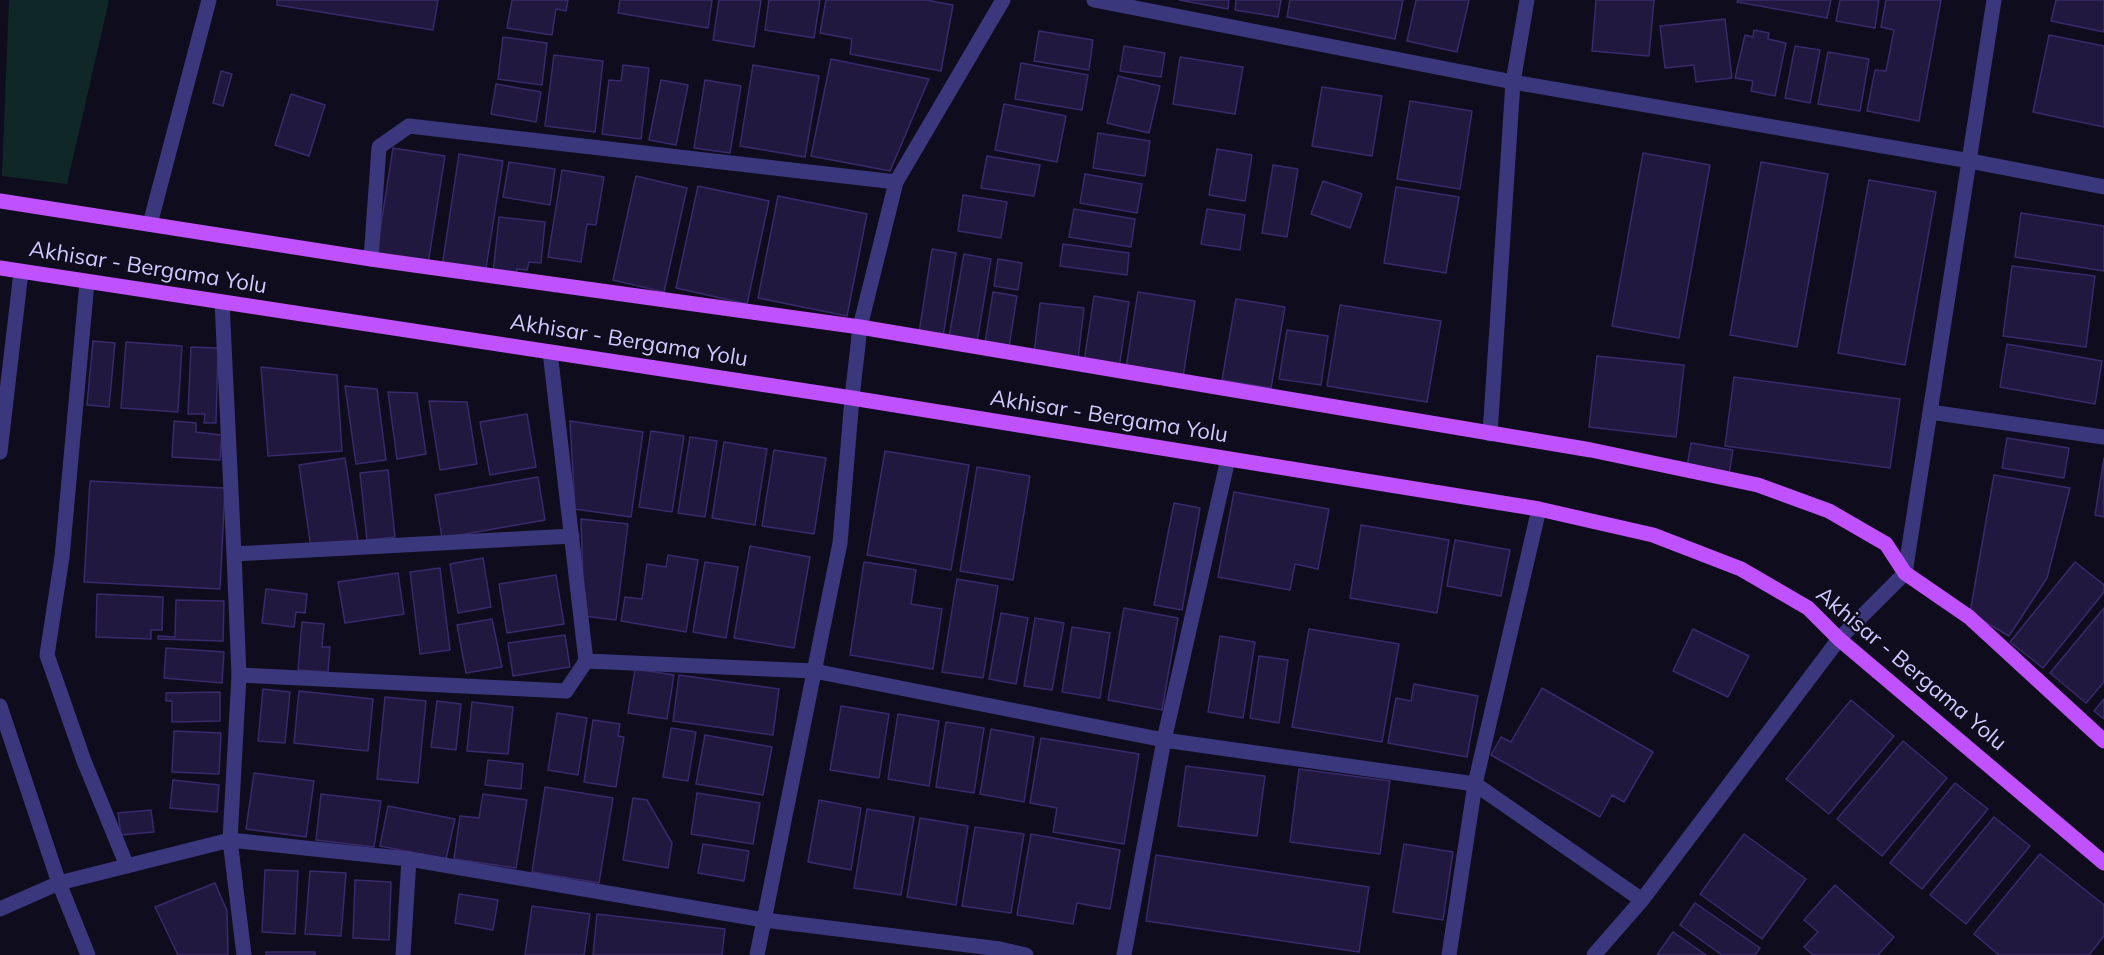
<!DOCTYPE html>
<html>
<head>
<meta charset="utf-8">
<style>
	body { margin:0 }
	canvas { display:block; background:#0f0c1e }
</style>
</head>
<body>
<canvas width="2104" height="955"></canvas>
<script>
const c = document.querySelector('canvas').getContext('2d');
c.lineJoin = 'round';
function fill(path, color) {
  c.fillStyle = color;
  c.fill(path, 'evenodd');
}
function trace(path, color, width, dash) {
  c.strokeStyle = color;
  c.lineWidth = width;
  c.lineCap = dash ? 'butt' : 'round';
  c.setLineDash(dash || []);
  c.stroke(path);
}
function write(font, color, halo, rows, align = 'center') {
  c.font = font + ' Mulish,sans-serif';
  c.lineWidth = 4.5;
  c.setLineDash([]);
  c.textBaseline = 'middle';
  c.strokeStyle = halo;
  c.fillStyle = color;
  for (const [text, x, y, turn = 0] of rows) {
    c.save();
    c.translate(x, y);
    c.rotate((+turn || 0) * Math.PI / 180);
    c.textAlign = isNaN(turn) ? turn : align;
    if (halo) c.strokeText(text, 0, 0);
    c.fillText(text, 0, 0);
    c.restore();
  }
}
fill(new Path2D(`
	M9 0H109L67 184 2 176Z`), '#0f2827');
const building = new Path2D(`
	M277 0H438L433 30 277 5Z
	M512 0H568L566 11 556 9 552 35 507 28Z
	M620 0H712L708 28 618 13Z
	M719 0H761L754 47 713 40Z
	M769 0H820L814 38 765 30Z
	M826 0H926L953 5 941 71 850 54 852 39 820 33Z
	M1179 0H1229L1228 9Z
	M1236 0H1281L1278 17 1235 10Z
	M1290 0H1403L1395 39 1287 17Z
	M1416 0H1469L1457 52 1407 41Z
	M1596 0H1654L1649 56 1592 51Z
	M1738 0H1831L1827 18 1737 2Z
	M1840 0H1879L1875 28 1836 21Z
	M1886 0H1941L1919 121 1867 111 1875 70 1886 71 1894 30 1881 27Z
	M2056 0H2104V32L2051 21Z
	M1725 19 1732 78 1696 82 1694 65 1665 68 1660 26Z
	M1754 30 1769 33 1768 39 1786 43 1775 96 1751 91 1753 81 1735 78 1745 35 1753 37Z
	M1039 31 1093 40 1089 70 1034 61Z
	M2049 35 2104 46V127L2033 112Z
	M503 37 547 43 542 85 498 79Z
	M1124 46 1165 53 1161 77 1120 71Z
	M1795 46 1820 50 1810 103 1785 98Z
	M1828 52 1869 59 1860 111 1818 104Z
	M554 55 603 61 595 132 545 126Z
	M1180 57 1243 67 1235 114 1173 104Z
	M831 59 929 79 890 171 811 156Z
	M1021 63 1088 75 1082 110 1015 99Z
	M623 65 649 68 641 139 602 134 609 80 621 81Z
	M753 65 819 76 805 157 740 146Z
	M221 71 232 74 223 106 213 103Z
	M1118 76 1160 86 1149 133 1107 123Z
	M661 80 688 85 676 145 649 140Z
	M705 80 741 86 730 153 694 148Z
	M496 84 541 92 536 122 491 114Z
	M1322 87 1382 96 1372 156 1312 146Z
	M291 94 325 105 309 156 275 145Z
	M1410 101 1472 111 1460 189 1397 179Z
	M1004 104 1066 116 1057 162 995 150Z
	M1098 133 1150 141 1145 176 1093 168Z
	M393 148 445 156 428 264 376 256Z
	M1217 149 1252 155 1245 201 1209 195Z
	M1643 153 1710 165 1679 338 1612 326Z
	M459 154 503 161 485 274 442 267Z
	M987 156 1040 165 1034 196 981 188Z
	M509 162 555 169 550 205 503 197Z
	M1761 162 1828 174 1797 347 1730 335Z
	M1273 165 1298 169 1287 237 1262 233Z
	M562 170 604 177 596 225 587 224 581 262 548 257Z
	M1085 174 1142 184 1137 213 1080 203Z
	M636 176 687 188 664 292 613 280Z
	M1869 180 1936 192 1905 365 1838 353Z
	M1323 181 1362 194 1350 228 1311 214Z
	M698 186 769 201 747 304 676 288Z
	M1396 187 1459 197 1446 273 1384 263Z
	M963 195 1007 202 1001 238 958 231Z
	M778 196 867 214 847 316 758 298Z
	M1074 209 1135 219 1131 247 1069 237Z
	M1207 209 1245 215 1240 250 1201 244Z
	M2021 213 2104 226V271L2015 257Z
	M499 217 545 222 541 263 529 262 527 270 517 269 516 275 493 273Z
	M1063 244 1129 253 1127 275 1060 266Z
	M932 249 956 253 943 337 919 333Z
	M964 254 991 259 977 342 949 337Z
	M998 259 1022 263 1018 290 994 286Z
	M2012 266 2095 276 2086 347 2003 336Z
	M993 292 1017 296 1009 347 985 343Z
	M1138 292 1195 301 1183 377 1126 368Z
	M1094 296 1129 302 1119 368 1084 362Z
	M1236 299 1285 307 1271 388 1222 380Z
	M1040 303 1084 308 1078 359 1034 353Z
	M1340 305 1441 321 1427 402 1327 386Z
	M1287 330 1328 336 1321 385 1279 379Z
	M93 341 115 343 109 407 87 405Z
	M126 342 182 346 178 412 121 408Z
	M2007 344 2102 361 2095 404 2000 387Z
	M191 347 218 348 216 423H204L205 414H188Z
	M1597 356 1684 365 1676 437 1589 427Z
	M261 367 337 375 342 451 268 456Z
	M1734 377 1900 399 1890 468 1725 446Z
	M345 386 377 389 386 460 356 464Z
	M388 392 417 393 426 454 397 459Z
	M429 401 467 402 477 464 440 470Z
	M527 414 536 467 490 475 480 422Z
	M174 421 196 423V432L222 435 220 460 172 457Z
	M570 421 643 432 631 517 575 509Z
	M651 431 684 436 672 512 639 507Z
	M690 437 717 441 705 517 678 513Z
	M2007 438 2069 448 2064 478 2002 468Z
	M724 442 767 449 755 525 712 518Z
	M1691 443 1733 450 1729 474 1687 467Z
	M774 450 826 458 814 534 762 526Z
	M885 451 969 465 951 570 867 555Z
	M345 458 358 541 311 548 299 465Z
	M2104 458V517L2095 515Z
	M977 467 1030 476 1013 580 960 571Z
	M388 470 395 537 367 540 360 473Z
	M1994 475 2070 488 2047 578 2009 636 1970 613Z
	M538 477 545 520 442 538 435 495Z
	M90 481 225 488 220 589 84 582Z
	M1234 492 1329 509 1318 569 1295 564 1290 590 1218 577Z
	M1174 503 1200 508 1182 610 1154 605Z
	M581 519 628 524 616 620 584 616Z
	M1361 525 1449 540 1437 613 1350 598Z
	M1455 540 1510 550 1501 596 1447 586Z
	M750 546 810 557 794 648 734 638Z
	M668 555 698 560 686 632 621 621 625 597 642 599 647 564 666 567Z
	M483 558 491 607 458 613 450 564Z
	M705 562 738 567 726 638 693 632Z
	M864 562 916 570 911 604 942 609 933 669 850 655Z
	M2075 562 2104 585V592L2043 668 2010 642Z
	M440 568 450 650 420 654 410 572Z
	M398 573 404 614 345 623 338 582Z
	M556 575 564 624 507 633 499 584Z
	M957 579 998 586 983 678 942 672Z
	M266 589 307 594 305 613 296 612 294 627 262 623Z
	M97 594 163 597 162 630H151V639L96 637Z
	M176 600 224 601 223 641 158 639V636L175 637Z
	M1124 608 1178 618 1162 710 1108 700Z
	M2104 608V682L2086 703 2050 673Z
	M1001 613 1028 618 1016 684 989 679Z
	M1035 618 1064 623 1052 690 1024 686Z
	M492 619 502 667 466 673 457 625Z
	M302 622 324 624 322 647H330L328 672 298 670Z
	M1072 627 1110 633 1100 698 1062 692Z
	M1309 629 1399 644 1382 742 1292 727Z
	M1693 629 1749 656 1728 697 1673 671Z
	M565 635 570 667 513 676 508 643Z
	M1220 636 1255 642 1243 718 1208 712Z
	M166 648 224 652 222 683 164 678Z
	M1259 656 1288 660 1279 723 1250 718Z
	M635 669 674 675 667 719 628 713Z
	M679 675 779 689 773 735 673 721Z
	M1414 684 1478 696 1467 757 1388 743 1396 698 1411 701Z
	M1542 688 1653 752 1624 802 1612 795 1600 817 1491 755 1501 737 1511 742Z
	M263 689 290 692 285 743 258 741Z
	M299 691 373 699 368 751 294 743Z
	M220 692V721L172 722V701H166V693Z
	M385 697 426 701 418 783 377 779Z
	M2104 699V719L2094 711Z
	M1851 700 1894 736 1829 814 1786 779Z
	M437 701 461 704 456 750 431 747Z
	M472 702 513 707 508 754 467 751Z
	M841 706 889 714 879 778 830 770Z
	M557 713 587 718 578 775 548 770Z
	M898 714 939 721 929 786 888 779Z
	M593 720 620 724 618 736 624 737 616 787 584 782Z
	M946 722 984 728 974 793 936 787Z
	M671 728 696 732 688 781 663 777Z
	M991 729 1034 737 1024 802 980 794Z
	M174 731 221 733 219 774 172 772Z
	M705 735 772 747 763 795 696 784Z
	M1041 738 1139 754 1124 844 1053 832 1057 808 1030 803Z
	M1903 741 1947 778 1882 856 1837 819Z
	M488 760 523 764 521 789 485 785Z
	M1186 766 1265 776 1257 836 1178 826Z
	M1299 769 1390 781 1380 854 1290 842Z
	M254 773 314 781 306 837 246 829Z
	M173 780 219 785 217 812 170 808Z
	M1955 783 1988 809 1922 889 1890 863Z
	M545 787 613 798 599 883 532 872Z
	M697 793 760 803 753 844 691 834Z
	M321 794 381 801 374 847 316 840Z
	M483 794 527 800 516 868 454 859 460 816 479 818Z
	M633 798 647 800 672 843 668 868 623 860Z
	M819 800 861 808 851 870 808 862Z
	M388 806 455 819 446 859 380 846Z
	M867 809 914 817 901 895 854 888Z
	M151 810 154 832 121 835 118 813Z
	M1994 817 2030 846 1966 924 1930 895Z
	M920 818 968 826 956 905 907 897Z
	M975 827 1024 834 1011 913 962 906Z
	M1031 834 1120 850 1110 909 1077 903 1073 924 1017 915Z
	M1744 834 1806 879 1762 939 1700 894Z
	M703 844 749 851 744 881 698 873Z
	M1404 844 1453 852 1443 920 1393 912Z
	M2040 854 2104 905V936L2089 955H1999L1974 934Z
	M1156 855 1369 887 1359 952 1146 921Z
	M265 870 298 871 295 934 262 932Z
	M310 871 346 873 341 936 305 934Z
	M355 880 391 882 389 940 353 938Z
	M215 883 227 911 228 955H178L155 907Z
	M1835 885 1894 937 1878 955H1813L1804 947 1818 932 1804 920Z
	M459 894 498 900 493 930 455 923Z
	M1695 903 1760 948 1755 955H1722L1680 925Z
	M532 906 590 914 584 955H525Z
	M597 914 725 929 722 955H593Z
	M1673 932 1706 955H1657Z
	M266 952H315V955H266Z`);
fill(building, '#21183f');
trace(building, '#382a6b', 1.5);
trace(new Path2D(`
	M239 675 566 691 586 661
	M403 955 409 859`), '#3b377d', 15);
trace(new Path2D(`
	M1094 0 1513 82 1970 161 2104 187
	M150 224 209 0
	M371 259 379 147 409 126 896 182
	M87 282 62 557 47 655 84 761 127 866
	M222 302 234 554
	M550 352 586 661 814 671 1164 740 1475 784 1642 900
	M1930 412 2104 437
	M1490 434 1513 82 1527 0
	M0 452 21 272
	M0 706 59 883 88 955
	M0 909 59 883 230 840 409 859 764 920 1000 949 1026 955
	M244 955 230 840 239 675 234 554 572 536
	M757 955 840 543 852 398 860 327 896 182 1003 0
	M1124 955 1164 740 1228 459
	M1449 955 1475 784 1539 509
	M1594 955 1642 900 1839 639 1905 573 1994 0`), '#3b377d', 15);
trace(new Path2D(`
	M0 201 371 259 860 327 1591 450 1758 485 1829 511 1886 544 1905 573 1969 617 2104 741
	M0 268 852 398 1539 509 1653 535 1741 569 1808 608 1839 639 2104 863`), '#c051fe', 15);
write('22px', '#d0caff', '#0f0c1e', [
	["Akhisar - Bergama Yolu",148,268,9],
	["Akhisar - Bergama Yolu",629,341,9],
	["Akhisar - Bergama Yolu",1109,417,9],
	["Akhisar - Bergama Yolu",1911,669,40]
]);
</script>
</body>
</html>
